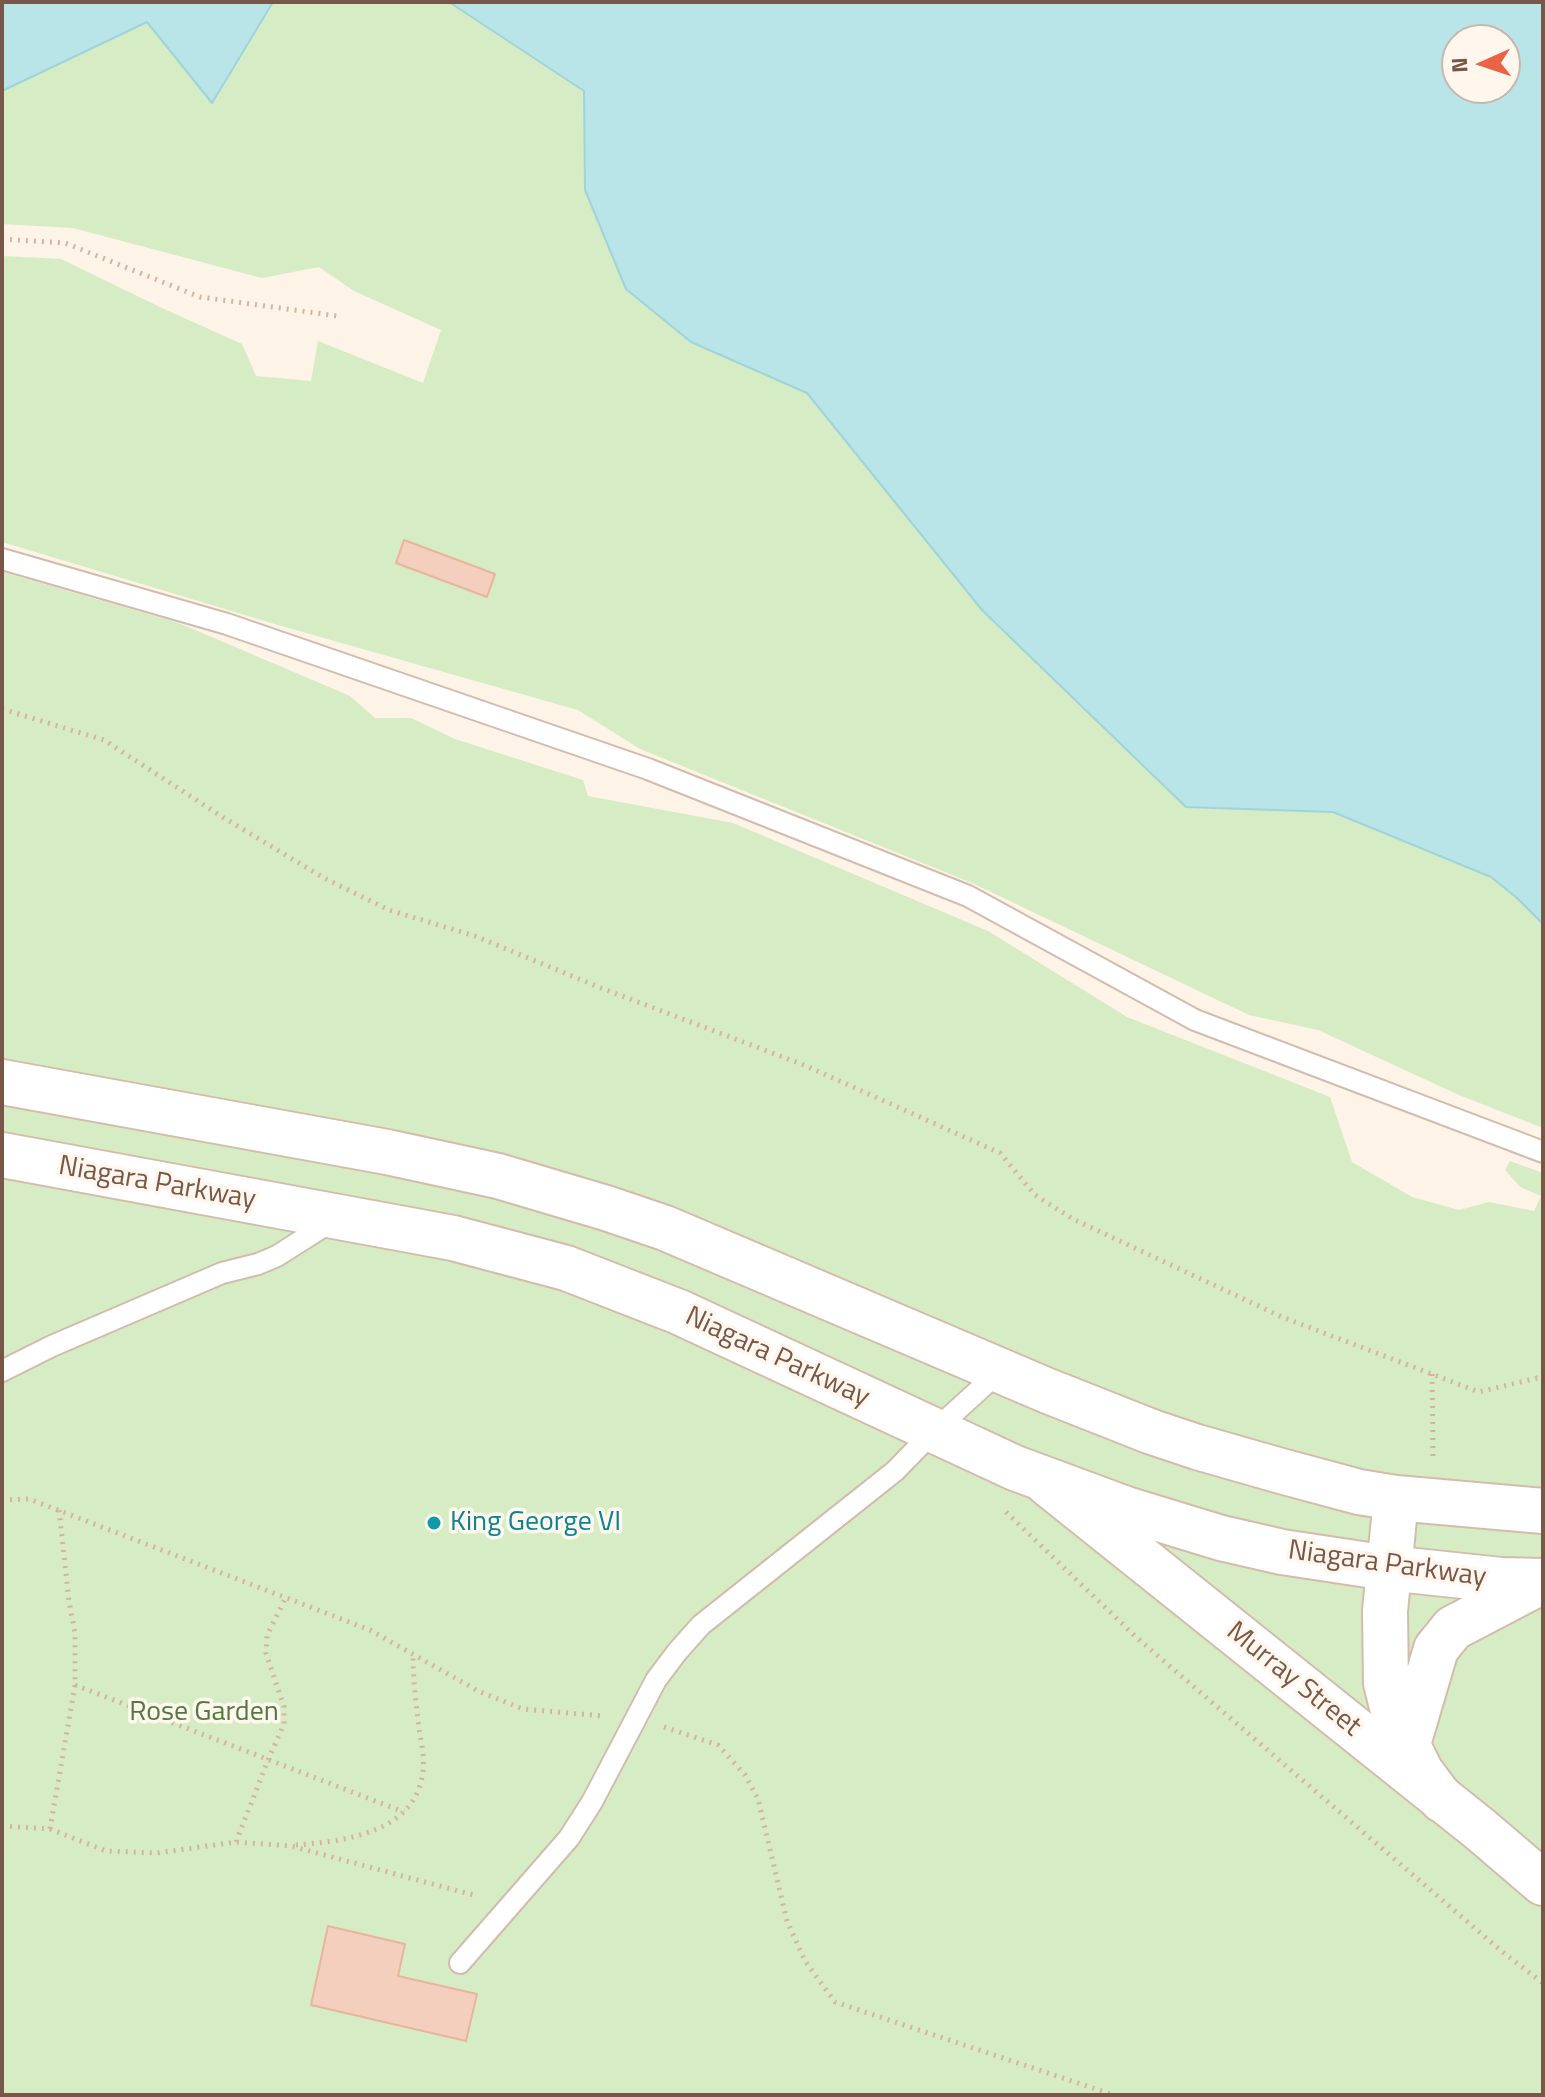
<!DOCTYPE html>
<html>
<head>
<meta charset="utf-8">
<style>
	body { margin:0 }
	#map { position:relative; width:1545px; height:2097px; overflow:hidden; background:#fdf3e6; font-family:"Titillium Web",sans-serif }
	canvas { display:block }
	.frame { position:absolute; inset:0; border:4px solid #785749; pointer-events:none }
	.north { position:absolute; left:1441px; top:24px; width:80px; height:80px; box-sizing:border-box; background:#fff7ed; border:2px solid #c9b7ab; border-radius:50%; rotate:267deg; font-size:22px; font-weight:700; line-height:32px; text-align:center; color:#785749 }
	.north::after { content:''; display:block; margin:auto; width:28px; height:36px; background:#eb6347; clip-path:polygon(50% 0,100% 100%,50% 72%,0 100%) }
</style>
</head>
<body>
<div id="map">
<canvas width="1545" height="2097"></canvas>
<div class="frame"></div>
<div class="north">N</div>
</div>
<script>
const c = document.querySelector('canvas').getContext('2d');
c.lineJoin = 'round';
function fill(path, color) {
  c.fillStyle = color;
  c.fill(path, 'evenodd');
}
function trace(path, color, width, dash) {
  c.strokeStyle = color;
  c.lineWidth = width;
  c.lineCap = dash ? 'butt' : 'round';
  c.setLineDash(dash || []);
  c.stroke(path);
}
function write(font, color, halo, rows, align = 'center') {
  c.font = font + ' "Titillium Web",sans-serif';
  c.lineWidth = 7;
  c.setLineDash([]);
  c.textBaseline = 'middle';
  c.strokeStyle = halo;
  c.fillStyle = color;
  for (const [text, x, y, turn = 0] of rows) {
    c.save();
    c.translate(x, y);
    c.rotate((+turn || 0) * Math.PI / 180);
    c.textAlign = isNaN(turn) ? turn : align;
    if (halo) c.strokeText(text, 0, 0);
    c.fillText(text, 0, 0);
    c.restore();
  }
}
fill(new Path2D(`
	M273 2H449L584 91 585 190 691 342 807 393 982 610 1186 806 1333 812 1491 877 1517 898 1543 924V1128L1459 1095 1318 1030 1249 1015 972 883 640 749 578 710 278 625 2 542V256L61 259 162 308 242 344 256 376 311 381 318 341 423 383 441 330 354 291 319 267 262 278 73 228 2 224V91L147 22 212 102Z
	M2 572 179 623 350 696 375 718H411L455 739 583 780 588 796 733 823 988 931 1127 1017 1330 1097 1352 1162 1412 1197 1459 1210 1489 1202 1534 1211 1541 1196 1520 1187 1505 1170 1510 1161 1543 1173V2095H2Z`), '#d6ecc4');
const water = new Path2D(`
	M2 2H273L212 103 147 22 2 91Z
	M449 2H1543V924L1517 898 1491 877 1333 812 1186 807 982 610 807 393 691 342 626 289 585 190 584 91ZM1457 40H1505V88H1457Z`);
fill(water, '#b9e4e8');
trace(water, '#9fd4da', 2);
const building = new Path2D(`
	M404 540 495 574 487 597 396 563Z
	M328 1926 405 1944 398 1976 477 1994 466 2041 311 2005Z`);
fill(building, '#f4cfbd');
trace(building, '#e7b59c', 2);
const service = new Path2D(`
	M2 559 227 624 648 769 968 896 1195 1020 1543 1152
	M2 1371 52 1346 222 1273 258 1264 277 1256 332 1221
	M460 1963 569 1838 592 1802 656 1680 677 1652 701 1625 895 1471 934 1431 1001 1370`);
const tertiary = new Path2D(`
	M1047 1483 1481 1830 1543 1883`);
const secondary = new Path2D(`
	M2 1082 387 1152 498 1176 606 1208 665 1228 1048 1391 1152 1432 1197 1447 1281 1471 1359 1492 1396 1498 1543 1511
	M2 1155 453 1238 566 1268 679 1312 1015 1468 1126 1509 1221 1538 1282 1552 1388 1568 1501 1580 1543 1581
	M1396 1498 1385 1611 1386 1683 1395 1719 1421 1772 1442 1800
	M1408 1744 1436 1649 1453 1628 1541 1582`);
trace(service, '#d2bcae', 24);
trace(tertiary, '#d2bcae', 48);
trace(secondary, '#d5bbab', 48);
trace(new Path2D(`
	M2 239 65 243 200 297 338 316
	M2 709 104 740 224 818 324 878 389 910 475 936 601 988 804 1065 1000 1153 1035 1195 1073 1219 1282 1317 1479 1392 1537 1378 1543 1380
	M1432 1374 1433 1460
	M2 1500 29 1499 370 1630 478 1691 523 1709 603 1716
	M1006 1512 1137 1638 1505 1954 1543 1983
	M75 1685 404 1812
	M664 1727 718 1745 745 1775 758 1799 787 1921 805 1961 835 2002 1114 2095
	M2 1826 50 1829 106 1851 157 1853 236 1842 291 1846 477 1896
	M50 1829 75 1685V1633L69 1601 59 1510
	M236 1842 268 1760 284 1724V1707L266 1653 267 1635 286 1597
	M296 1845C345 1841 416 1833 423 1771 425 1758 421 1742 419 1728 416 1703 413 1679 413 1654`), '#d9b29f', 5, [2, 6]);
trace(service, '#fff', 20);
trace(tertiary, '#fff', 44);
trace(secondary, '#fff', 44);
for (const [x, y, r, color] of [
	[434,1523,8,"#0f9aa8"]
]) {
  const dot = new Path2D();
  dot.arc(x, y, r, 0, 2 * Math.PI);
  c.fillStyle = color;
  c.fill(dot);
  trace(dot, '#fff7ed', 3);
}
write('28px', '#785749', '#fff7ed', [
	["Niagara Parkway",157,1184,10],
	["Niagara Parkway",777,1358,25],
	["Niagara Parkway",1387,1565,8],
	["Murray Street",1293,1680,39]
]);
write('28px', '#0d838f', '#fff7ed', [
	["King George VI",450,1523]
], 'left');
write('28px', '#52783e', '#fff7ed', [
	["Rose Garden",204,1713]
]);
</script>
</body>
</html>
